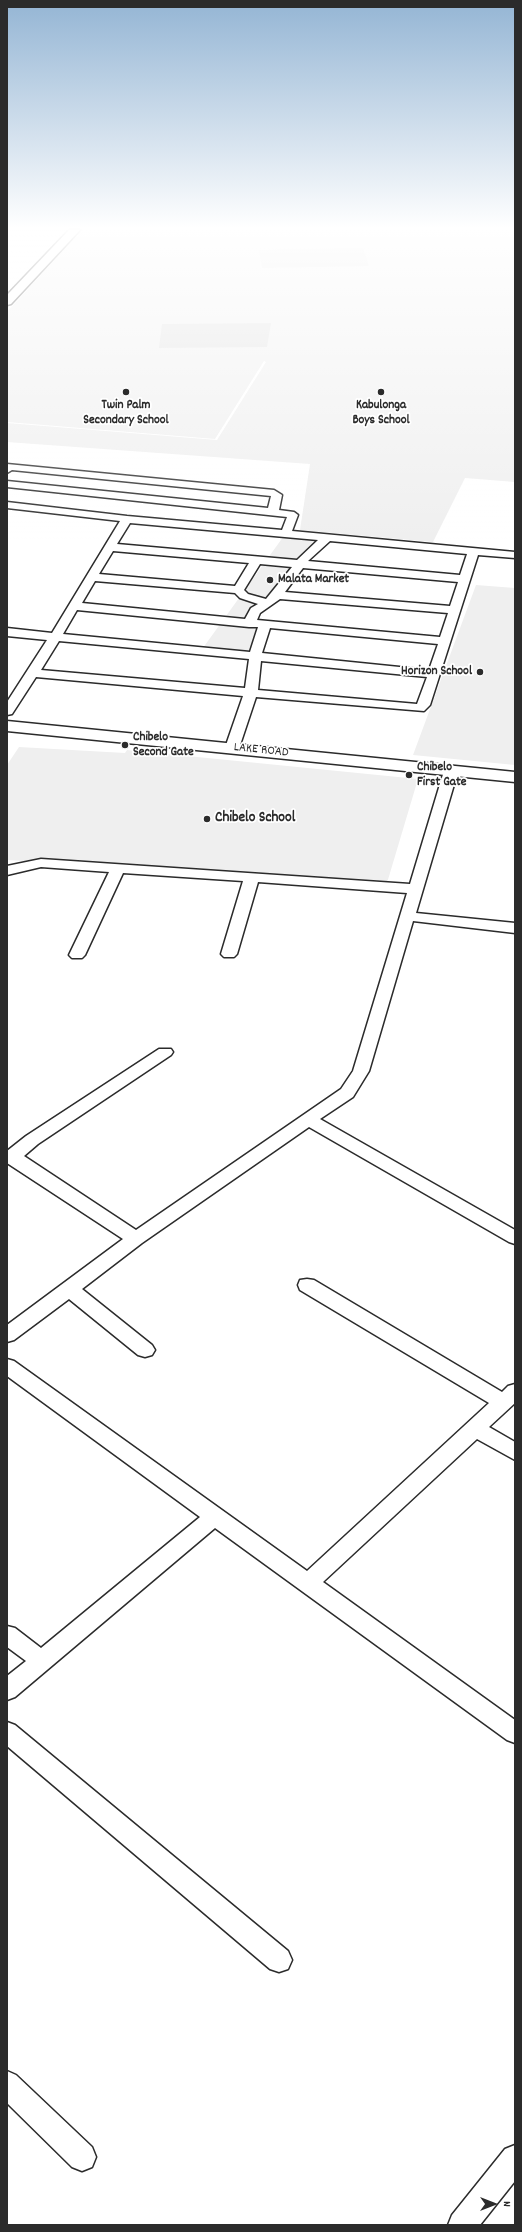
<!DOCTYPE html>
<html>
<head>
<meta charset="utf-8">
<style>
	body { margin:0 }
	#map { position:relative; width:522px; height:2232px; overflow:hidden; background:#fff; font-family:Dekko,sans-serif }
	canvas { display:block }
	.frame { position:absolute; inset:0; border:8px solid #2b2b2b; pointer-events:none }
	.north { position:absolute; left:474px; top:2184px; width:40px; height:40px; -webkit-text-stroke:3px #fff; paint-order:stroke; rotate:90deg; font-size:11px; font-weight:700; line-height:16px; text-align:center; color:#2b2b2b }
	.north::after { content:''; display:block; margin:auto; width:14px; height:18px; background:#2b2b2b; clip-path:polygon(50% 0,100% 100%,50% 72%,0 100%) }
</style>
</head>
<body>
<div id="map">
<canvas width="522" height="2232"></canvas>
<div class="frame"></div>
<div class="north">N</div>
</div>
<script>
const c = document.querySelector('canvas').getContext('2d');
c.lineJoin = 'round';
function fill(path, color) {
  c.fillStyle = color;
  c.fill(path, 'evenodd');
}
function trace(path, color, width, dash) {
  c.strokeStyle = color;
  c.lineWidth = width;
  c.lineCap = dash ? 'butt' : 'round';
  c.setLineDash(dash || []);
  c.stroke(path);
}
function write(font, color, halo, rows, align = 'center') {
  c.font = font + ' Dekko,sans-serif';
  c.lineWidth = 3.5;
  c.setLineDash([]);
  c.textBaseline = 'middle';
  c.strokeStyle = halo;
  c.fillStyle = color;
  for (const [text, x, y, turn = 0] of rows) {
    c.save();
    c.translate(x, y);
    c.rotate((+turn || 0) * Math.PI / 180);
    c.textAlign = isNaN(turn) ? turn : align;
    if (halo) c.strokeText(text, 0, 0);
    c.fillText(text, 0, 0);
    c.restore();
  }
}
fill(new Path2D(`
	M82 230H515V482L465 478 433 542 300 530 310 464 7 442V423L217 440 266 362 264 361 215 439 7 422V312Z
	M286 533 328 537 249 623 265 624 257 657 200 652Z
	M476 585 515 588V765L413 755Z
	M19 747 125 753 127 750 418 779 387 883 7 860V765Z`), '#efefef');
fill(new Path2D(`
	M363 248 369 266 262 268 259 250Z
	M271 323 267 347 159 348 162 324Z`), '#e0e0e0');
const street = new Path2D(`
	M7 464 274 490 282 495 279 510 294 512 298 515 292 531 515 552V558L478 555 430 705 424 711 256 697 239 748 232 752 225 748 243 696 36 677 12 714 7 715V702L47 640 7 636V628L52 633 120 521 7 508V502L127 516 282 530 287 517 7 487V481L268 508 271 496 12 470 7 473ZM130 523 318 540 297 560 117 544ZM330 541 467 554 460 575 308 561ZM113 551 249 563 235 586 99 574ZM260 564 292 567 266 599 248 594 244 590ZM303 568 458 582 450 606 285 592ZM95 581 235 593 240 598 258 604 251 608 245 619 82 603ZM280 599 448 613 440 637 257 620 260 613ZM77 610 249 627H258L250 652 63 634ZM270 628 438 644 429 670 262 653ZM59 641 249 659 245 688 41 670ZM261 661 427 677 417 704 258 690Z
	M451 767 458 771 416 913 515 923V933L413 921 369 1071 353 1097 320 1119 515 1230V1244L509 1242 309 1127 142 1243 82 1289 152 1345 155 1350 152 1355 145 1357 138 1355 69 1299 14 1340 7 1342V1325L123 1239 7 1163V1151L26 1136 159 1049H171L173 1052 171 1055 38 1144 24 1156 136 1230 341 1089 353 1071 407 893 258 882 237 954 234 957H224L221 954 243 881 123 873 85 955 82 958H72L69 955 109 872 41 867 7 875V866L41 859 410 884 444 771Z
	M307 1279 314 1280 502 1392 508 1386 515 1384V1403L489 1427 515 1442V1460L477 1439 323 1582 515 1720V1743L507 1740 215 1528 15 1697 7 1700V1676L26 1661 7 1647V1626L15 1628 41 1648 200 1517 7 1376V1359L14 1361 307 1571 489 1403 300 1290 298 1285 300 1280Z
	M7 1722 15 1725 288 1951 292 1960 288 1969 279 1972 270 1969 7 1746Z
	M7 2071 16 2075 92 2147 96 2157 92 2167 82 2171 72 2167 7 2103Z
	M515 2145V2181L480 2225H448L452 2215 505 2149Z`);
const secondary = new Path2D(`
	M69 230H80L11 304 7 305V295Z
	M7 721 515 772V782L7 731Z`);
trace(street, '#2b2b2b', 3);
trace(secondary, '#2b2b2b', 3);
fill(street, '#fff');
fill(secondary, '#fff');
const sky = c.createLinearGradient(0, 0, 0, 542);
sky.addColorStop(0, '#94b5d4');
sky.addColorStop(0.42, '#fff');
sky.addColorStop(1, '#ffffff00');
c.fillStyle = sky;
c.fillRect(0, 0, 522, 542);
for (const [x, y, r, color] of [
	[126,392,4,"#2b2b2b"],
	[381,392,4,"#2b2b2b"],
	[270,580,4,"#2b2b2b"],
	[480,672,4,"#2b2b2b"],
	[125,745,4,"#2b2b2b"],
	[409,775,4,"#2b2b2b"],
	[207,819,4,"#2b2b2b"]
]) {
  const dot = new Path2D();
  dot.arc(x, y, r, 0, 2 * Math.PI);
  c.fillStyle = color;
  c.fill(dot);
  trace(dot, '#fff', 1.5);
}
write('bold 13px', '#2b2b2b', '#fff', [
	["Twin Palm",126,406,"center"],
	["Secondary School",126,421,"center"],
	["Kabulonga",381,406,"center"],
	["Boys School",381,421,"center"],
	["Malata Market",278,580],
	["Horizon School",472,672,"right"],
	["Chibelo",133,738],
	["Second Gate",133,753],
	["Chibelo",417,768],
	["First Gate",417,783]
], 'left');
write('13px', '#2b2b2b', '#fff', [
	["LAKE ROAD",261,751,6]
]);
write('bold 15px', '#2b2b2b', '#fff', [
	["Chibelo School",215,819]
], 'left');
</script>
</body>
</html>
